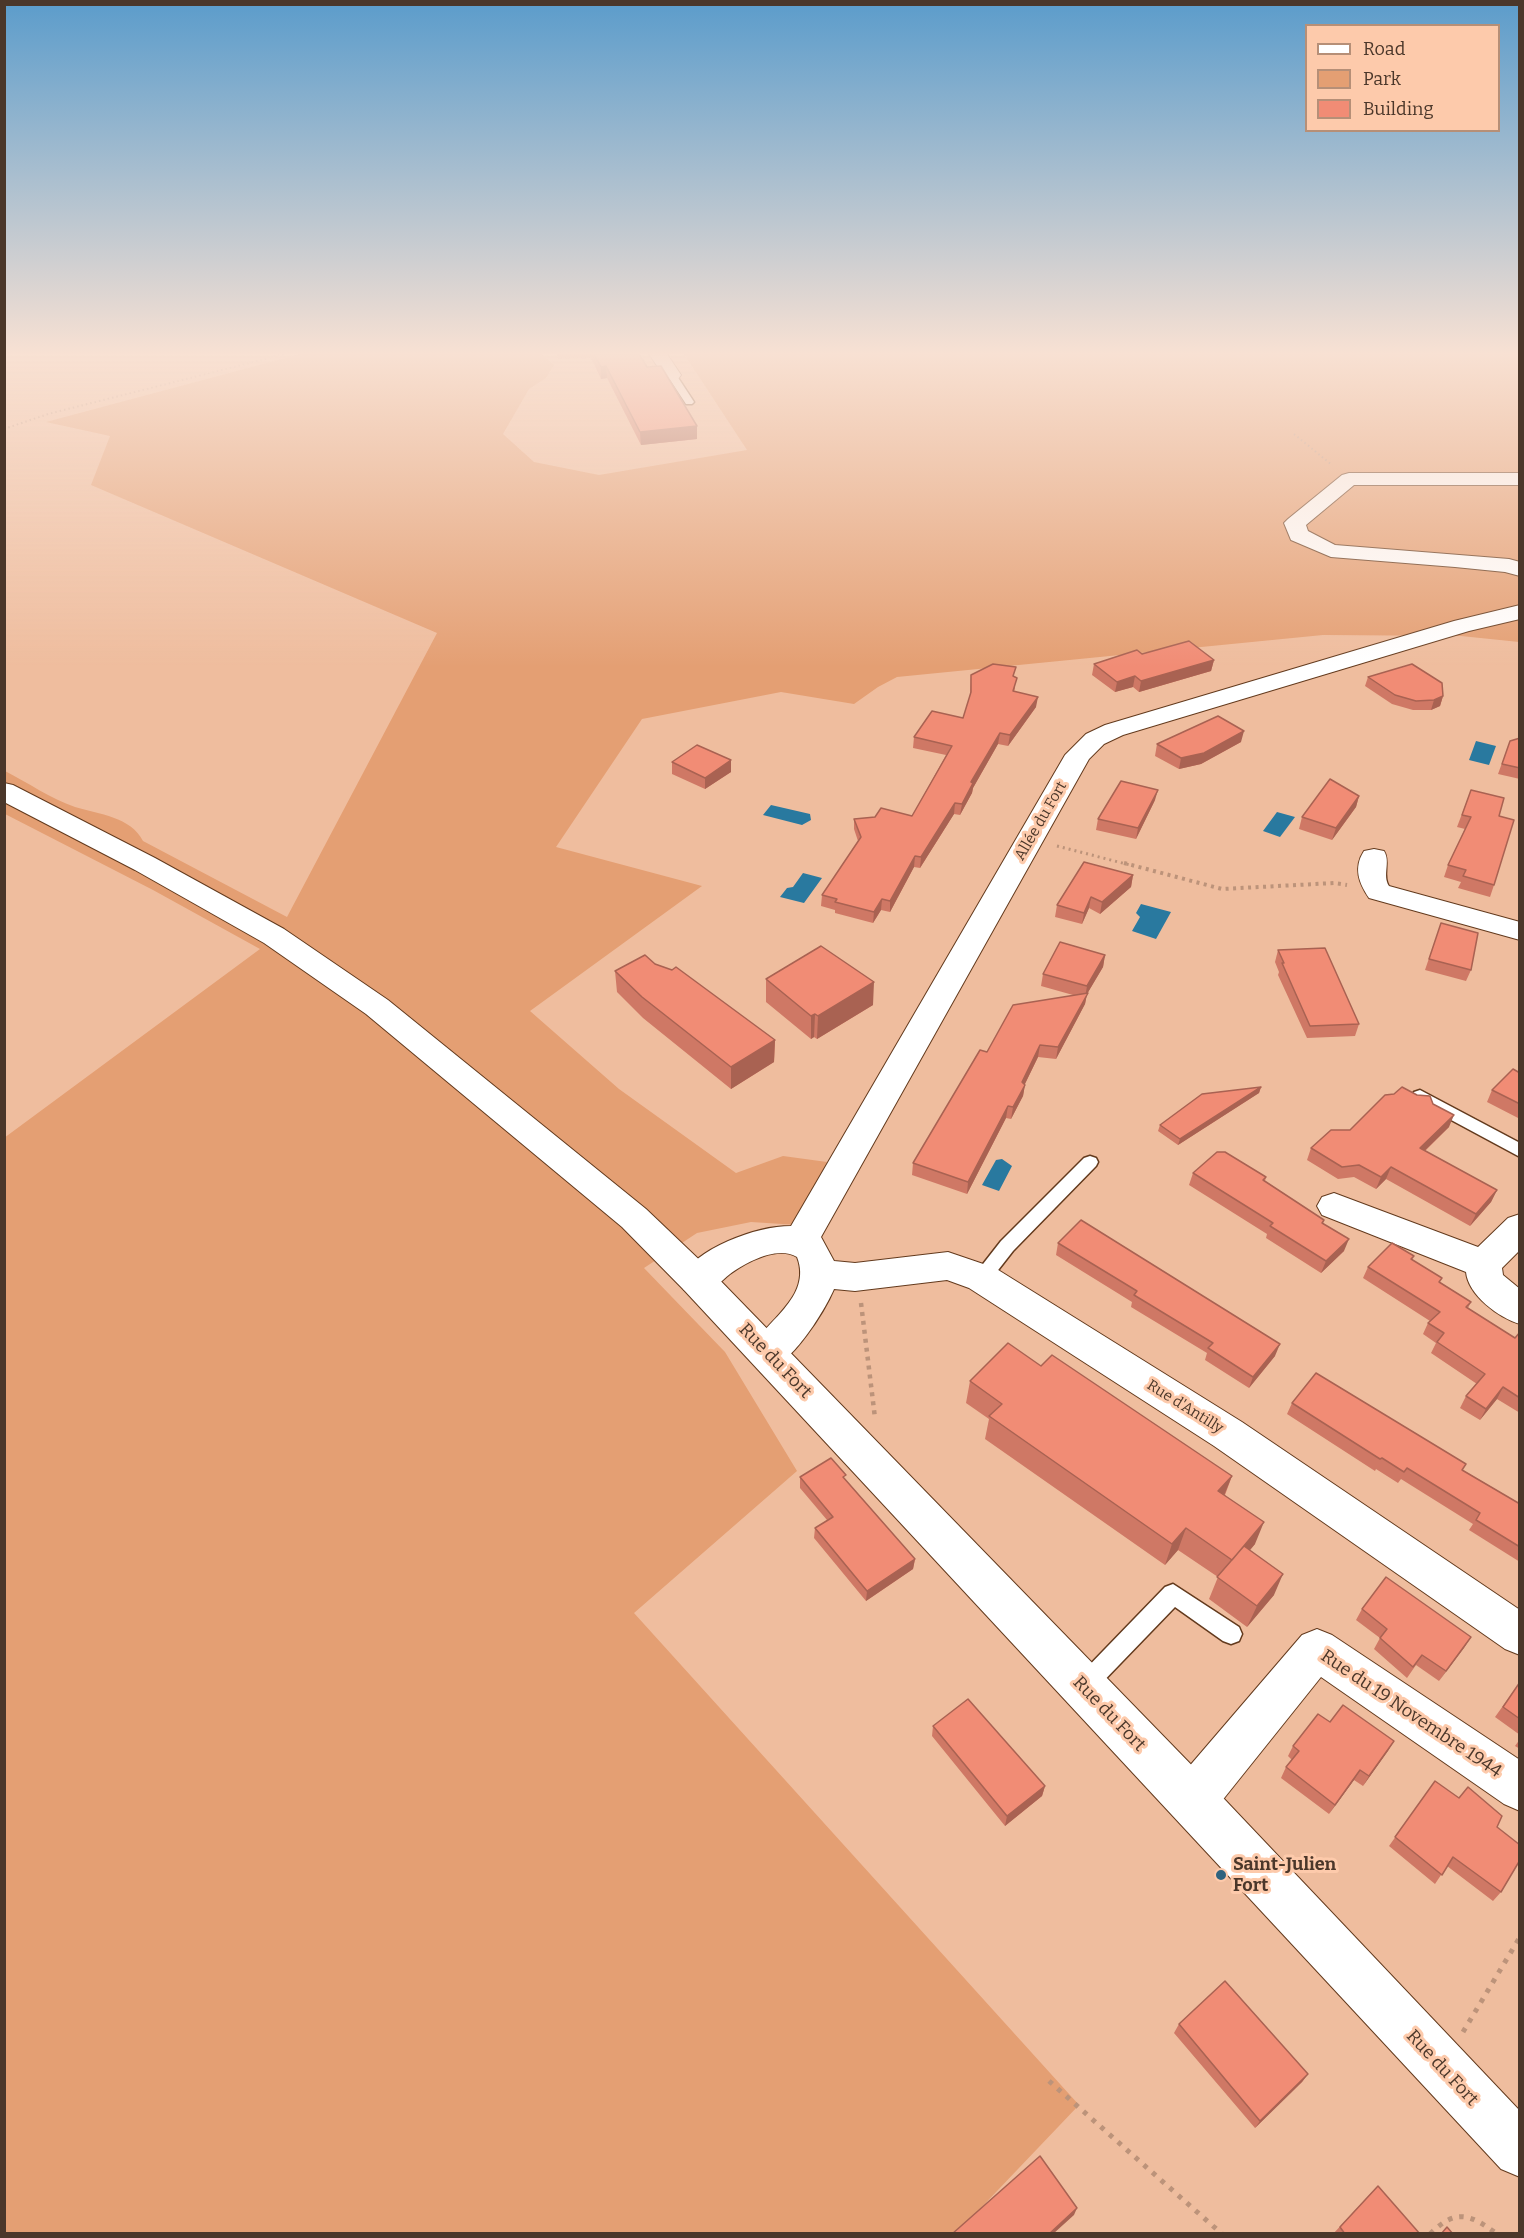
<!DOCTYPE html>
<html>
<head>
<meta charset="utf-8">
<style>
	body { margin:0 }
	#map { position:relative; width:1524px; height:2238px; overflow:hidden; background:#efbd9e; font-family:Bitter,serif }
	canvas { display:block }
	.frame { position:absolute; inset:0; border:6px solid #4b372a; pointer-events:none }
	.legend { position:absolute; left:1305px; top:24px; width:195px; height:108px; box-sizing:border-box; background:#fdcaab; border:2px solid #b68f77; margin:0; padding:8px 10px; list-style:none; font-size:18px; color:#4b372a }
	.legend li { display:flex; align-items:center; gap:12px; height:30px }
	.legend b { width:30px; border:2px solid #b68f77 }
</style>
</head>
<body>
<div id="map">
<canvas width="1524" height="2238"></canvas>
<div class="frame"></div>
<ul class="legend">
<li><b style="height:8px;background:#fff"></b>Road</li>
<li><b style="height:16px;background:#e49f73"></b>Park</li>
<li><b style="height:16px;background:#f18c75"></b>Building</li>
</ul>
</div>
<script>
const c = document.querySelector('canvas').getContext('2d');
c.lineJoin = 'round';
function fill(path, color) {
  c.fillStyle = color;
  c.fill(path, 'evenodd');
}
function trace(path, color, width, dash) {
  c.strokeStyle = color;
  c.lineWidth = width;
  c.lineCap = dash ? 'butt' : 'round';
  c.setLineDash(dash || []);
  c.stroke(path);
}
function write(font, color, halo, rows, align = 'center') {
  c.font = font + ' Bitter,serif';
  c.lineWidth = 6;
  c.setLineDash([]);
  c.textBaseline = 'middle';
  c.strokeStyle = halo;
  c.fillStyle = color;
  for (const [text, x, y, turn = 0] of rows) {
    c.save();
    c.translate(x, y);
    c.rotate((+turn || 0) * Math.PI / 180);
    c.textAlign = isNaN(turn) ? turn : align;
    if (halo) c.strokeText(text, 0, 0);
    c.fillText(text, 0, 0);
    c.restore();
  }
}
fill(new Path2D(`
	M300 354H541L554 365 546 378 529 389 503 434 534 462 599 475 747 450 684 354H1519V642L1461 636 1323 635 897 677 878 687 854 704 781 692 642 719 556 847 702 886 530 1011 619 1089 736 1173 783 1156 827 1162 798 1225 751 1222 697 1233 644 1268 725 1352 797 1471 634 1613 1079 2105 957 2233H5L4 1138 260 949 153 890 5 814V771C27 782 51 799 75 807 99 814 131 817 143 841L287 917 437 633 91 485 110 436 46 422Z`), '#e49f73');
fill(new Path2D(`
	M1476 741 1496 746 1489 765 1469 760Z
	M771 805 810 814 811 820 802 825 763 815Z
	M1277 812 1295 817 1280 837 1263 831Z
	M803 873 822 878 804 903 780 897 787 888 793 887Z
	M1141 904 1171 912 1156 939 1132 931 1140 917 1136 913Z
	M1002 1159 1012 1166 999 1191 982 1185 996 1160Z`), '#29799f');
const lane = new Path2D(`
	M669 373H675L694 402 692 404H686L667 375Z
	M1420 1090 1520 1143V1157L1414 1100 1412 1096 1414 1092Z
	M1090 1156 1096 1158 1098 1162 1096 1166 1013 1251 988 1283 982 1285 976 1283 973 1278 976 1273 1001 1241 1084 1158Z
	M1173 1584 1239 1627 1242 1634 1239 1641 1231 1644 1223 1641 1175 1607 1092 1693 1084 1697 1076 1693 1073 1686 1076 1679 1165 1587Z`);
const street = new Path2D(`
	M649 354H667L681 375 678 379H666Z
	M1349 473H1520V485H1354L1306 525 1308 531 1335 545 1509 559 1520 562V576L1505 572 1455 567 1331 557 1291 540 1284 523 1288 519 1342 475Z
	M1520 605V619L1469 631 1123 735 1104 744 1089 759 821 1237 834 1261 855 1263 948 1252 995 1268 1242 1422 1520 1610V1655L1505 1649 1214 1446 969 1288 947 1280 855 1291 834 1289C826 1308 791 1367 767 1368 764 1368 758 1365 754 1364L748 1353C764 1321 813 1298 797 1257 778 1245 746 1262 730 1274 721 1281 711 1293 698 1294 694 1294 688 1291 684 1290L679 1280C696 1248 756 1226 791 1226L1065 755 1086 734 1105 725 1454 621Z
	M1374 849 1384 851C1391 862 1382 875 1389 886L1520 922V940L1369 898C1359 883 1353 868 1364 851Z
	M1334 1193 1478 1247 1508 1218 1520 1214V1250L1502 1268 1503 1275 1520 1289V1324C1499 1318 1468 1295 1466 1272L1322 1215 1317 1206 1322 1197Z
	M1317 1629 1332 1635 1520 1760V1811L1504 1804 1321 1677 1209 1817 1192 1823 1175 1817 1169 1800 1175 1783 1302 1635Z`);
const secondary = new Path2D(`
	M4 783 13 785 155 858 284 929 388 1000 646 1209 710 1270 1209 1783 1520 2111V2177L1501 2169 684 1290 622 1227 366 1014 264 943 135 870 4 802Z`);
trace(lane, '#633a1d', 3);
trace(street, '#633a1d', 2);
trace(secondary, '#633a1d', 2);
trace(new Path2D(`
	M4 429 48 414 285 354
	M1294 434 1332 465`), '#bc937a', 2, [1.5, 3]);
trace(new Path2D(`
	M1057 846 1130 865`), '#bc937a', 3, [2, 4]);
trace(new Path2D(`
	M1124 863 1222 889 1334 883 1347 885`), '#bc937a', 4, [3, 4.5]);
trace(new Path2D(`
	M861 1303 875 1418`), '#bc937a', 4.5, [4, 5]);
trace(new Path2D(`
	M1463 2032 1520 1937
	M1049 2081 1222 2234
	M1430 2234C1456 2208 1470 2214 1497 2234`), '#bc937a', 5, [4.5, 7]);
fill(lane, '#fff');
fill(street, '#fff');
fill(secondary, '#fff');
fill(new Path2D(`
	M557 354H639L647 367 697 439 641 445 607 378 601 379 591 358 558 359Z
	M1142 654 1214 660 1211 671 1139 692 1133 687 1115 692 1092 675 1094 664Z
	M971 675 1015 677V688L1014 692 1036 707 1008 746 998 744 973 788 972 793 960 815 954 814 920 868 914 867 890 912 881 910 873 923 835 913V910L821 906 822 895 858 841 854 829V819L912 816 946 755 913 748 914 737 963 718 970 696Z
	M1368 677 1443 696 1440 706 1431 710H1413L1392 704 1365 686Z
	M1520 738V779L1498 774 1510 741Z
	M1241 742 1201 764 1179 769 1155 756 1157 744Z
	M731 760V772L705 789 672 774V762Z
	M1471 790 1499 816 1494 885 1490 897 1458 888 1461 882 1444 877 1448 865 1465 829 1457 827Z
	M1359 796 1356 807 1332 840 1299 829 1302 817Z
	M1155 800 1136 839 1096 830 1098 819Z
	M1133 875 1131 887 1100 914 1089 908 1082 924 1055 917 1057 905Z
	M1441 923 1471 970 1466 981 1425 970Z
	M1278 950 1359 1024 1355 1036 1307 1038 1278 975 1279 972 1275 962Z
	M1105 955 1103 967 1087 994 1085 1004 1056 1059 1038 1057 1025 1084 1023 1096 1011 1119 1006 1118 967 1194 912 1175 913 1163 987 1052 1073 995 1041 986 1043 974Z
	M655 964 775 1040 774 1062 731 1089 643 1018 617 992 615 971Z
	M766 979 873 1005 817 1039 814 1037 811 1039 766 1002Z
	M1520 1073V1119L1487 1102 1492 1090Z
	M1261 1087 1259 1093 1178 1145 1158 1131 1160 1125Z
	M1433 1104 1449 1127 1425 1151 1497 1190 1491 1202 1470 1226 1386 1179 1376 1189 1354 1177 1338 1179 1307 1160 1311 1148 1350 1130Z
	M1193 1173 1266 1177 1265 1181 1324 1220 1323 1223 1344 1251 1321 1273 1266 1238 1267 1234 1189 1185Z
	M1058 1243 1275 1356 1249 1388 1205 1360 1207 1353 1131 1307 1132 1302 1056 1255Z
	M1414 1256 1412 1260 1440 1282 1471 1302 1468 1308 1515 1338 1520 1332V1413L1497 1399 1480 1420 1460 1408 1466 1396 1477 1384 1431 1353 1436 1343 1423 1334 1428 1323 1430 1321 1363 1278 1368 1267Z
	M1041 1366 1232 1476 1225 1495 1255 1544 1250 1550 1274 1595 1247 1627 1209 1599 1218 1577 1178 1550 1165 1565 985 1439 989 1419 966 1403 970 1381Z
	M1292 1403 1463 1470 1520 1504V1562L1469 1530 1473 1524 1401 1479 1398 1483 1376 1469 1375 1471 1287 1414Z
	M800 1477 846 1480 915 1559 913 1569 866 1601 814 1538 815 1528 827 1520 800 1488Z
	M1362 1609 1471 1637 1439 1681 1416 1665 1407 1678 1374 1649 1380 1638 1356 1620Z
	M1520 1682V1735L1495 1717Z
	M1330 1722 1394 1741 1363 1786 1354 1780 1329 1814 1281 1778 1286 1767 1292 1760 1288 1756 1293 1746Z
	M933 1726 1045 1786 1042 1796 1005 1826 932 1736Z
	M1520 1739V1749L1515 1746Z
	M1435 1781 1497 1827 1501 1892 1493 1901 1447 1866 1435 1884 1389 1846Z
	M1179 2024 1308 2074 1302 2082 1255 2128 1174 2033Z
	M1378 2186 1420 2234H1333L1371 2193Z`), '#cf7865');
fill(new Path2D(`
	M606 366 607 378 601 379V367Z
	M697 426V439L641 445 640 432Z
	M1214 660 1211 671 1139 692 1141 681Z
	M1135 676 1133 687 1115 692 1117 682Z
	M1443 696 1440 706 1431 710 1434 700Z
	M1038 697 1036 707 1008 746 1010 735Z
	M1244 731 1241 742 1201 764 1179 769 1181 758Z
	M1000 733 998 744 973 788 972 793 960 815 962 804 971 782Z
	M731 760V772L705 789V778Z
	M1158 790 1155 800 1136 839 1138 828Z
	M1359 796 1356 807 1332 840 1336 828Z
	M955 803 954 814 920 868 921 857Z
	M915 856 914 867 890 912V901Z
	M1133 875 1131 887 1100 914 1102 902Z
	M1091 897 1089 908 1082 924 1084 913Z
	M882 899 881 910 873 923 874 912Z
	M1105 955 1103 967 1087 994 1085 1004 1056 1059 1058 1047 1085 998 1087 986Z
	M874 982 873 1005 817 1039 818 1016Z
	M815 1014 814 1037 811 1039V1016Z
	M775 1040 774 1062 731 1089V1067Z
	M1040 1045 1038 1057 1020 1094 1022 1082Z
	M1025 1085 1023 1096 1011 1119 1013 1107Z
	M1261 1087 1259 1093 1178 1145 1180 1139Z
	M1008 1106 1006 1118 967 1194 968 1182Z
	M1454 1115 1449 1127 1415 1160 1420 1148Z
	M1391 1167 1386 1179 1376 1189 1381 1177Z
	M1497 1190 1491 1202 1470 1226 1476 1214Z
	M1349 1239 1344 1251 1321 1273 1326 1261Z
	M1280 1344 1275 1356 1249 1388 1253 1377Z
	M1503 1387 1497 1399 1480 1420 1486 1409Z
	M1232 1476 1223 1498 1218 1491Z
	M1264 1522 1255 1544 1224 1581 1232 1560Z
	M1186 1528 1178 1550 1165 1565 1172 1544Z
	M915 1559 913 1569 866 1601 867 1591Z
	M1283 1574 1274 1595 1247 1627 1257 1606Z
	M1471 1637 1464 1648 1439 1681 1446 1671Z
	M1394 1741 1388 1751 1363 1786 1369 1776Z
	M1360 1770 1354 1780 1329 1814 1335 1805Z
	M1045 1786 1042 1796 1005 1826 1007 1816Z
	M1308 2074 1302 2082 1255 2128 1260 2121Z
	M1077 2208 1074 2215 1053 2234H1049Z`), '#a96252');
const building = new Path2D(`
	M594 354H639L647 367 661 366 697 426 640 432 606 366 601 367Z
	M1189 641 1214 660 1141 681 1135 676 1117 682 1094 664 1137 650 1142 654Z
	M993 664 1016 667 1013 676 1017 678 1013 691 1038 697 1010 735 1000 733 971 782 973 783 962 804 955 803 921 857 915 856 890 901 882 899 874 912 835 902 837 899 822 895 861 837 854 819 875 817 881 808 912 816 952 746 914 737 932 711 963 718 971 692V675Z
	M1412 664 1442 683 1443 696 1434 700 1416 701 1395 695 1368 677Z
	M1218 716 1244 731 1204 753 1181 758 1157 744Z
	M1520 738V768L1502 764 1510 741Z
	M697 745 731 760 705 778 672 762Z
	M1330 779 1359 796 1336 828 1302 817Z
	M1121 781 1158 790 1138 828 1098 819Z
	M1471 790 1504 798 1499 816 1514 820 1494 885 1463 876 1466 870 1448 865 1471 817 1462 815Z
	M1084 862 1133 875 1102 902 1091 897 1084 913 1057 905Z
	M1441 923 1478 933 1471 970 1429 959Z
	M1060 942 1105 955 1087 986 1043 974Z
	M821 946 874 982 818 1016 815 1014 811 1016 766 979Z
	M1325 948 1359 1024 1310 1026 1282 963H1284L1278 950Z
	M645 955 655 964 672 970 676 967 775 1040 731 1067 642 997 615 971Z
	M1088 993 1058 1047 1040 1045 1022 1082 1025 1085 1013 1107 1008 1106 968 1182 913 1163 980 1050 987 1052 1013 1005Z
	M1513 1069 1520 1073V1104L1492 1090Z
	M1261 1087 1180 1139 1160 1125 1202 1094Z
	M1402 1087 1417 1095 1430 1096 1433 1104 1454 1115 1420 1148 1497 1190 1476 1214 1391 1167 1381 1177 1359 1165 1342 1167 1311 1148 1331 1130H1350L1385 1095 1394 1094Z
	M1217 1152H1225L1266 1177 1263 1180 1324 1220 1322 1223 1349 1239 1326 1261 1270 1226 1273 1223 1193 1173Z
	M1081 1220 1280 1344 1253 1377 1208 1348 1213 1343 1134 1295 1137 1291 1058 1243Z
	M1392 1243 1414 1256 1411 1259 1442 1278 1439 1282 1471 1302 1466 1307 1515 1338 1520 1332V1398L1503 1387 1486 1409 1466 1396 1485 1374 1437 1342 1444 1333 1428 1323 1440 1312 1368 1267Z
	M1008 1343 1041 1366 1052 1355 1232 1476 1218 1491 1264 1522 1232 1560 1186 1528 1172 1544 989 1416 1002 1404 970 1381Z
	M1316 1373 1466 1464 1462 1470 1520 1504V1547L1476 1520 1480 1513 1407 1468 1404 1472 1382 1458 1380 1459 1292 1403Z
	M831 1458 846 1475 843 1477 915 1559 867 1591 815 1528 833 1517 800 1477Z
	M1244 1546 1283 1574 1257 1606 1217 1577Z
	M1386 1577 1471 1637 1446 1671 1422 1655 1413 1667 1380 1638 1387 1629 1362 1609Z
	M1520 1682V1719L1503 1707Z
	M968 1699 1045 1786 1007 1816 933 1726Z
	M1343 1705 1394 1741 1369 1776 1360 1770 1335 1805 1286 1767 1299 1751 1293 1746 1318 1714 1330 1722Z
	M1435 1781 1459 1798 1468 1787 1502 1816 1497 1827 1520 1845V1860L1501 1892 1453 1857 1442 1875 1395 1837Z
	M1225 1981 1308 2074 1260 2121 1179 2024Z
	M1040 2156 1077 2208 1049 2234H952Z
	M1378 2186 1420 2234H1345L1340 2227Z
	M1447 2227 1453 2234H1441Z`);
fill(building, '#f18c75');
trace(building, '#a96252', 1.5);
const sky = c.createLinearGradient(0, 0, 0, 667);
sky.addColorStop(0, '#5b9ccb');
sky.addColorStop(0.53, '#f8e1d3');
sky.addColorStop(1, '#f8e1d300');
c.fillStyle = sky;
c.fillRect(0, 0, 1524, 667);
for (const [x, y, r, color] of [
	[1221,1875,6,"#2e637f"]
]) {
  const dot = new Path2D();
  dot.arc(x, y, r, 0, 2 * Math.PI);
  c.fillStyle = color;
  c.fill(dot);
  trace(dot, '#fdcaab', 2);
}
write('15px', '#4b372a', '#fdcaab', [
	["Allée du Fort",1041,821,-60],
	["Rue d'Antilly",1185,1407,32]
]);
write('18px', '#4b372a', '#fdcaab', [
	["Rue du Fort",775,1361,46],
	["Rue du Fort",1109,1714,46],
	["Rue du 19 Novembre 1944",1411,1714,34],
	["Rue du Fort",1442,2068,47]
]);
write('bold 18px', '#4b372a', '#fdcaab', [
	["Saint-Julien",1233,1865],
	["Fort",1233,1886]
], 'left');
</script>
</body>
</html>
